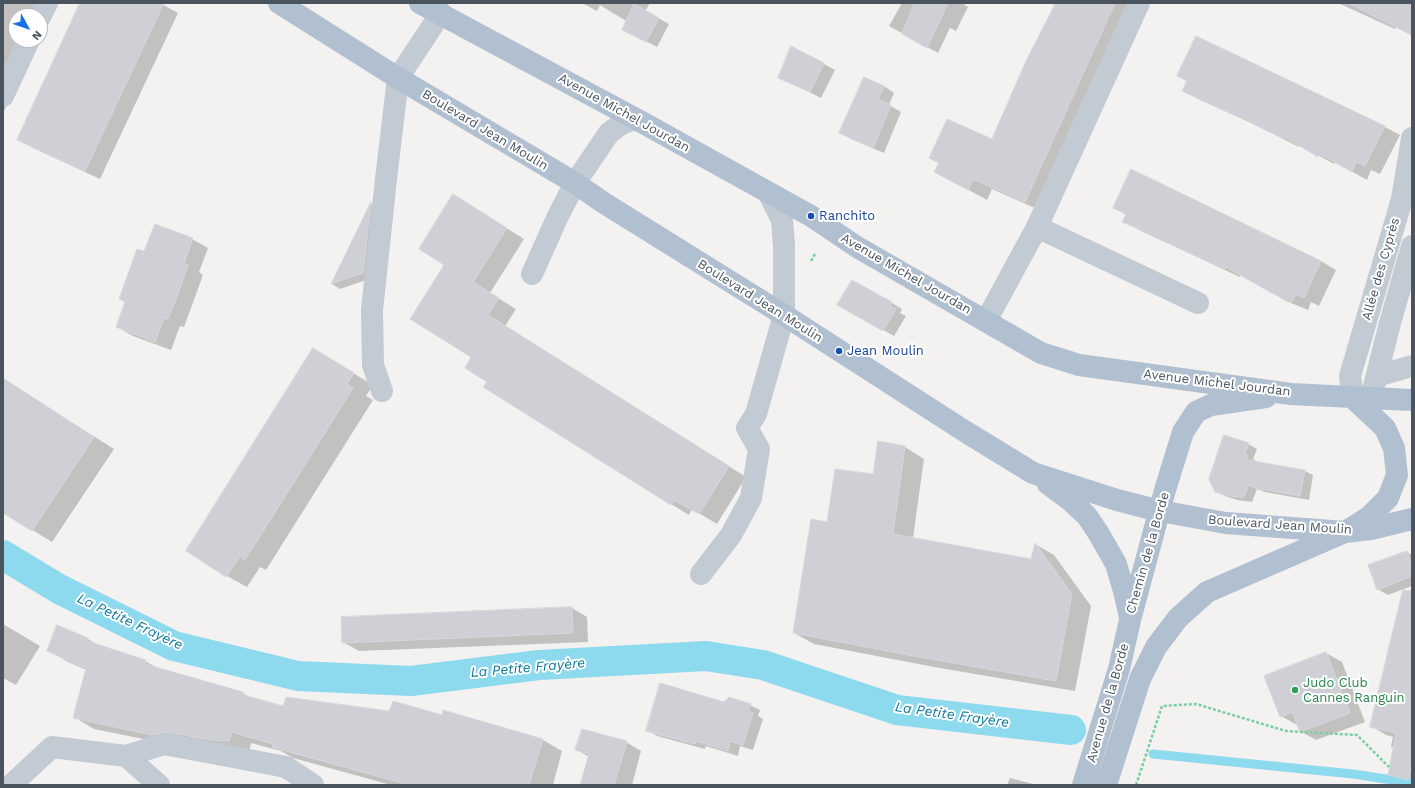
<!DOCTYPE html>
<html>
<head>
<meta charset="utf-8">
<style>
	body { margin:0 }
	#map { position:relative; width:1415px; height:788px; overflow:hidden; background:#f4f1f1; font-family:"Work Sans",sans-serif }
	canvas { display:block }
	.frame { position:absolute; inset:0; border:4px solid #49545f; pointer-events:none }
	.north { position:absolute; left:8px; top:8px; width:40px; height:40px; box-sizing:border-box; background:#fff; border:1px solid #b6bbbf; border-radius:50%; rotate:130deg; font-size:11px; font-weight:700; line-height:16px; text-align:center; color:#49545f }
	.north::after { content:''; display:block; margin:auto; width:14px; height:18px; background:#1671e9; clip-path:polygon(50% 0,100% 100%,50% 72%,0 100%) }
</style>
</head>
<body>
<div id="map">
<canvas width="1415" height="788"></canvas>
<div class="frame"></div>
<div class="north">N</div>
</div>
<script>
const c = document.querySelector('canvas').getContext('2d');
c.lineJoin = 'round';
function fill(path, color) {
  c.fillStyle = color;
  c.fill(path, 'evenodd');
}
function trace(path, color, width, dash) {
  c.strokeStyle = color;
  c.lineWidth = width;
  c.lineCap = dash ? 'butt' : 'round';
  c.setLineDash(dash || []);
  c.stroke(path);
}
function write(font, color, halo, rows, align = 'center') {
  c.font = font + ' "Work Sans",sans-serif';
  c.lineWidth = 4;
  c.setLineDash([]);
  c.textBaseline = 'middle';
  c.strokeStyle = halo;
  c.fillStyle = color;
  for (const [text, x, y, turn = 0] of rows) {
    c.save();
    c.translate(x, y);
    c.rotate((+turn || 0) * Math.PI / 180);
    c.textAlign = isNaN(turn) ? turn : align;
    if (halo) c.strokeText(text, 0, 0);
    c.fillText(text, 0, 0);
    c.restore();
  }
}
fill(new Path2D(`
	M3 3H57L52 15 3 113ZM16 16H40V40H16Z
	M81 3H160L178 13 100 179 33 148 18 140Z
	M582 3H650L645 11 669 24 657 47 634 35 626 21 600 5 597 11Z
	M902 3H962L968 7 956 31 950 28 938 53 889 26Z
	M1055 3H1139L1044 212 992 189 987 200 954 182 940 163 930 158 993 141 1055 5H1054Z
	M1338 3H1412V35L1396 27 1395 29Z
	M1196 37 1385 127 1400 135 1380 174 1371 170 1367 180 1335 162 1334 164 1300 145 1299 147 1260 127 1198 99 1183 91 1188 81Z
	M792 47 835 70 821 98 779 77Z
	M884 86 894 93 889 105 901 112 884 153 851 139 840 133Z
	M1132 171 1321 261 1336 270 1319 306 1311 302 1308 310 1286 301 1241 275 1240 277 1139 230 1124 221 1126 215 1114 208Z
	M371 204 379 208 372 278 340 289 332 284Z
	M471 206 524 239 490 293 516 309 505 326 746 477 717 524 692 509 689 515 671 504 484 387 488 381 473 357 445 265Z
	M192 239 208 248 199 272 203 275 184 327 180 326 171 350 133 336 117 327 145 253Z
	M892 303 902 309 900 313 906 316 894 336 839 305Z
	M333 361 373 385 366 396 373 400 266 570 260 567 247 587 227 576Z
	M3 379 114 449 52 542 3 512Z
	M878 442 905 447 924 459 913 538 1032 560 1035 544 1054 555 1091 606 1075 691 934 667 814 644 794 633 828 523 874 475Z
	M1248 444 1257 449 1253 459 1256 461V463L1305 471 1313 475 1309 500 1265 492 1257 489 1252 502 1237 500 1225 496 1216 491Z
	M1407 552 1412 555V586L1388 595 1377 589Z
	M572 608 587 617 588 642 359 651 343 642Z
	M3 624 40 646 16 685 3 678Z
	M58 627 88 639 100 646 145 661 159 669 243 693 251 698 283 707 390 712 443 717 543 740 562 751 553 785H391L293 758 281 751 251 743 249 752 173 745 94 729 74 717 87 670 68 662 48 650Z
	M1412 639V785L1404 783 1389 774 1394 748 1391 747 1393 737 1386 735 1371 726Z
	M1326 653 1342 662 1365 722 1316 740 1300 731 1298 725H1297L1281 716Z
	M724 703 750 705 760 710 758 716 763 719 753 750 740 746 738 756 706 746 705 749 657 736 647 730Z
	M626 742 641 751 632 785H581L589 757 576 749Z
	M1010 778 1037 785H1007Z`), '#0003');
trace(new Path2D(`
	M1153 754 1353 774 1412 783`), '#8dd9ee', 9);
trace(new Path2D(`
	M3 555 59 589 174 646 298 676 411 681 539 665 706 656 763 665 897 710 1071 730`), '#8dd9ee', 30);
const building = new Path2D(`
	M80 3H164L85 171 17 140Z
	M915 3H948L927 48 902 34Z
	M1056 3H1115L1025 202 973 179 968 190 934 172 939 163 929 158 947 119 992 139 1026 61Z
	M1348 3H1412V35Z
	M634 4 659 18 646 42 622 30Z
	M1196 36 1385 126 1365 166 1356 162 1352 172 1320 154 1318 157 1285 137 1284 139 1253 124 1254 123 1182 91 1187 81 1177 76Z
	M791 46 824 63 810 92 778 78Z
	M864 77 884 86 878 99 891 105 873 148 839 133Z
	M1131 169 1321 261 1304 298 1296 294 1292 302 1270 292 1226 267 1225 269 1157 238 1158 237 1122 222 1126 214 1113 208Z
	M453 194 507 228 473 282 499 298 488 315 729 466 699 514 674 500 671 505 483 387 487 382 465 368 471 357 410 319 444 265 419 249Z
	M371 202 363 273 331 284 352 241Z
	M155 224 193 238 184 263 188 265 175 302 168 319 164 318 155 342 116 327 125 302 119 299 137 249 144 251Z
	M852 280 892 302 890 306 896 309 883 331 837 305Z
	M313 348 354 373 347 384 353 388 245 560 240 556 226 577 186 551Z
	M3 378 94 437 32 531 3 513Z
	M1224 435 1249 443 1245 454 1248 455 1247 460 1305 470 1300 496 1255 488 1249 485 1244 497 1228 496 1215 492 1209 479Z
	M878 441 905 446 893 534 1031 559 1035 543 1072 594 1056 681 914 656 793 633 811 519 827 522 835 469 873 474Z
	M1407 551 1412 567V576L1377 590 1368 565Z
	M1403 590 1412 591V765L1408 780 1388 775 1396 733 1370 727Z
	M572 607 573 633 342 643 341 617Z
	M57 625 88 638 87 641 146 660 145 664 243 692V695L283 706 286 697 389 711 393 701 442 715 443 710 543 739 529 785H409L272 747 273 744 232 732 229 741 211 740 166 732 152 735 73 718 86 668 47 651Z
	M1326 652 1350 713 1300 732 1292 712 1280 717 1264 676Z
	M660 683 724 702 729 697 751 704 748 711 753 713 743 745 730 741 728 751 696 741 695 744 646 731Z
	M582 729 627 741 614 785H580L589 754 575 750Z`);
fill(building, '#ced0d6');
trace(building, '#d5d7dd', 1);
trace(new Path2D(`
	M811 261 816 252
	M1411 770H1412
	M1136 785 1162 706 1196 704 1286 731 1357 735 1389 767`), '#77d0a4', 2.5, [3, 2]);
trace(new Path2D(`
	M40 17 47 3
	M3 96 29 40
	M1037 227 1198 303
	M532 274 558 216 575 183 609 133 620 125 634 119
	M986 321 1037 227 1139 3
	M1377 376 1412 366
	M382 391 373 365 372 310 386 179 398 78 441 13
	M1353 398 1350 376 1402 199 1412 138
	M1371 398 1390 323 1412 246
	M701 574 731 535 751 498 759 449 747 428 756 414 784 315V245L782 220 769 194
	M126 756 159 785
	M11 785 52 747 126 756 164 744 286 767 313 785`), '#c2cbd3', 22);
trace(new Path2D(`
	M279 3 398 78 575 183 604 203 784 315 966 432 1033 473 1117 500 1160 511 1226 523 1345 532 1371 529 1412 519
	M420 3 647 125 811 216 857 247 1041 353 1079 365 1291 394 1412 400
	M1048 484 1071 501 1087 516 1099 534 1116 564 1124 591 1130 617
	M1083 785 1119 669 1130 620 1165 490 1183 432 1196 412 1211 405 1266 397
	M1106 785 1140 679 1156 647 1178 618 1207 592 1345 532 1369 517 1388 498 1397 475 1394 448 1385 428 1353 398`), '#b1c0d0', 22);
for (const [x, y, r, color] of [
	[811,216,4,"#1a4fb4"],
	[839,351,4,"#1a4fb4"],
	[1295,690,4,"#2e9e5b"]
]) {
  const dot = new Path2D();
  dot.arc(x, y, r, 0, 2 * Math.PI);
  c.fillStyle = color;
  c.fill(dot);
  trace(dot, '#fff', 1.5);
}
write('13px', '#49545f', '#fff', [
	["Avenue Michel Jourdan",624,113,29],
	["Boulevard Jean Moulin",485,130,31],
	["Allée des Cyprès",1381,269,-74],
	["Avenue Michel Jourdan",906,274,30],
	["Boulevard Jean Moulin",760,301,32],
	["Avenue Michel Jourdan",1217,383,7],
	["Boulevard Jean Moulin",1280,525,4],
	["Chemin de la Borde",1148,553,-74],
	["Avenue de la Borde",1108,703,-74]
]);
write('13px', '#164399', '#fff', [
	["Ranchito",819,216],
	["Jean Moulin",847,351]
], 'left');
write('13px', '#27864d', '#fff', [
	["Judo Club",1303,683],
	["Cannes Ranguin",1303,698]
], 'left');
write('italic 14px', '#0b7a99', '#fff', [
	["La Petite Frayère",130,622,25],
	["La Petite Frayère",528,668,-5],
	["La Petite Frayère",952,715,8]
]);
</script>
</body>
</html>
